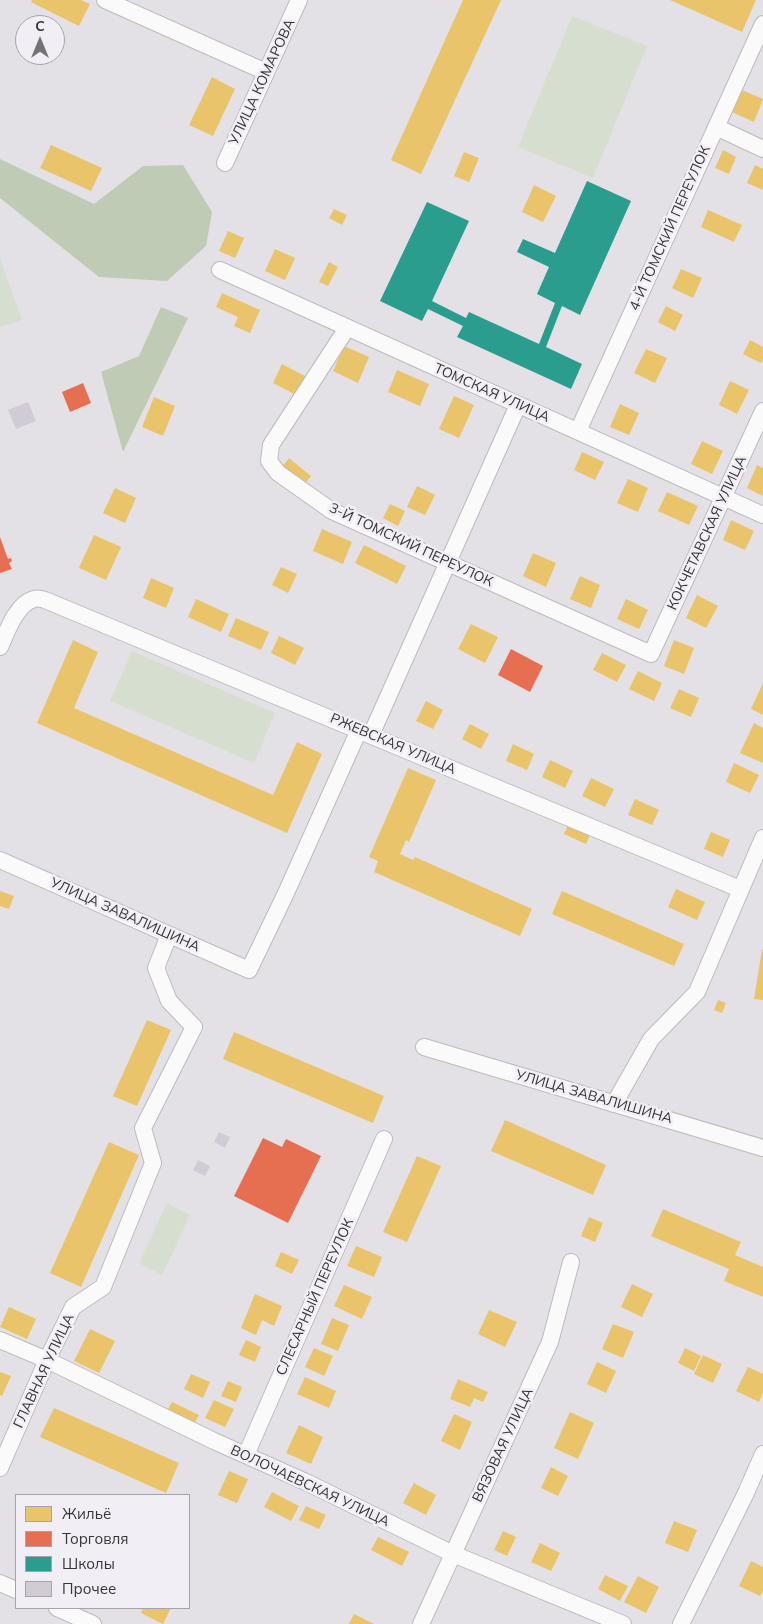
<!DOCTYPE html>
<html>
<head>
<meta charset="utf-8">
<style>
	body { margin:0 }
	#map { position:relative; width:763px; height:1624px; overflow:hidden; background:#e4e1e6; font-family:Mulish,sans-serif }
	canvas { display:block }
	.legend { position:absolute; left:15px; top:1494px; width:175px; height:115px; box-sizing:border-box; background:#f2eef5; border:1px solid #a7a4a9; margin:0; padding:6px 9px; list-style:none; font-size:15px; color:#373538 }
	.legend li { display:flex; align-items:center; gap:10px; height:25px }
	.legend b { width:25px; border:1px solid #a7a4a9 }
	.north { position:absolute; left:15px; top:15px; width:50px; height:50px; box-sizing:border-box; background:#f2eef5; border:1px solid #a7a4a9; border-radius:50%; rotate:0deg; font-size:14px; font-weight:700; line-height:20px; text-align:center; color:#373538 }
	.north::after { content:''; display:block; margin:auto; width:18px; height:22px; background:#747175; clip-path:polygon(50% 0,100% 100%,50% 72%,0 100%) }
</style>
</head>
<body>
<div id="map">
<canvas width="763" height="1624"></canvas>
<ul class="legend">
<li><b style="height:14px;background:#e9c46a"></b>Жильё</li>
<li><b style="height:14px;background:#e76f51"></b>Торговля</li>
<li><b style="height:14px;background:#2a9d8f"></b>Школы</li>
<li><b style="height:14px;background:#d1cbd5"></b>Прочее</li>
</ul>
<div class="north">С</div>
</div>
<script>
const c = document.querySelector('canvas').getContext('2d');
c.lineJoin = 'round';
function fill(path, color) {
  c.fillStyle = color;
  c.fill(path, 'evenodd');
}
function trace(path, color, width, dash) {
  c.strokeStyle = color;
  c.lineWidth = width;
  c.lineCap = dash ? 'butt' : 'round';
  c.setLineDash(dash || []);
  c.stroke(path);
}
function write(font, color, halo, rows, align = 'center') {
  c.font = font + ' Mulish,sans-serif';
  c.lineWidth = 5;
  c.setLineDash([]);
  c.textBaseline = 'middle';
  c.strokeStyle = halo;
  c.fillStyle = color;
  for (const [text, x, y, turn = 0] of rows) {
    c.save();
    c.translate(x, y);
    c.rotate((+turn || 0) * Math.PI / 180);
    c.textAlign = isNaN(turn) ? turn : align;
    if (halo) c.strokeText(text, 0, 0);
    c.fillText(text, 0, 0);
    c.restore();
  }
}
fill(new Path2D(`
	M572 16 647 46 593 178 518 147Z
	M0 258 22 320 0 327Z
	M132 651 275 713 254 763 110 701Z
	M167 1203 190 1215 162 1275 139 1263Z`), '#d6decf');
fill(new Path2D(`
	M0 159 94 204 143 166 183 165 212 212 206 246 167 281 99 277 0 198Z
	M161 307 188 318 123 452 101 372 139 356Z`), '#bfcbb4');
fill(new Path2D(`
	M32 0H81L90 4 79 26 31 2Z
	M463 0H501L421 174 391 160Z
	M670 0H756L742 32Z
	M212 77 235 89 213 136 189 125Z
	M742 90 763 99 754 122 732 112Z
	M51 145 102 168 91 191 40 168Z
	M723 150 736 157 729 174 715 168Z
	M464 152 479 158 469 182 454 176Z
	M755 165 763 169V190L747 183Z
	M534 185 556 196 543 222 522 212Z
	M334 209 347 215 342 225 329 218Z
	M708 210 742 225 734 242 701 227Z
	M228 231 244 238 235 258 219 251Z
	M275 249 295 258 285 280 265 271Z
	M329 262 338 267 328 286 319 282Z
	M681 269 702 278 693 298 672 288Z
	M222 293 260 310 250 333 234 326 238 317 216 307Z
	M666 306 683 315 675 331 658 322Z
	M750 340 763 347V359L761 363 743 354Z
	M344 346 369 357 358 383 333 371Z
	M646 349 667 358 655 383 634 373Z
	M282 364 305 376 296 395 273 383Z
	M397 370 429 384 420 406 388 392Z
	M730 381 749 390 737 414 719 405Z
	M454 396 474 405 459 438 439 429Z
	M154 397 175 406 163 436 142 427Z
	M620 404 639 413 629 435 610 427Z
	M702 441 723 451 712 474 691 464Z
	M582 452 604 462 595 480 574 470Z
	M289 458 311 476 304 485 282 467Z
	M757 465 763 468V496L747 488Z
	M628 479 648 488 638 512 617 503Z
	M417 486 435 495 425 515 407 507Z
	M115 488 136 498 125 523 103 513Z
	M667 492 698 506 689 525 658 511Z
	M390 504 405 511 398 526 383 518Z
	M731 520 754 531 745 550 723 540Z
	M322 529 352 542 343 564 313 551Z
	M94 535 121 547 106 580 79 568Z
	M364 545 406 566 397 584 355 563Z
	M533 553 556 563 546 587 523 576Z
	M281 567 297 574 288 593 272 585Z
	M580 576 600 585 591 608 570 599Z
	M151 578 174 588 166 608 143 598Z
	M697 595 718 606 706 628 686 618Z
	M196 599 229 614 221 632 188 617Z
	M626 599 648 610 639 629 617 619Z
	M236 618 269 632 261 650 228 636Z
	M471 624 498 637 485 663 458 649Z
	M279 636 304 648 295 665 271 653Z
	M73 640 98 652 74 708 273 795 297 742 322 754 287 833 37 723Z
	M674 640 694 648 684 674 664 666Z
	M602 653 626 665 617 682 593 670Z
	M638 671 662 683 654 701 629 689Z
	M763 683V715L751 709Z
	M679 689 699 698 691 717 670 708Z
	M426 701 443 710 433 729 416 721Z
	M754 723 763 728V763L740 753Z
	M470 724 489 734 481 749 462 739Z
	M513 744 534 754 527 770 506 761Z
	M550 760 573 771 565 788 542 777Z
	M734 763 759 775 750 793 726 782Z
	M408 768 436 780 409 842 406 840 400 854 413 860 415 857 532 909 520 936 374 872 378 861 369 857Z
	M591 778 614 789 605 807 582 796Z
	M635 799 659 810 652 825 628 815Z
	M569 823 591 832 586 844 564 834Z
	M711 832 730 840 723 857 704 849Z
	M676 889 705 902 697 920 668 907Z
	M0 891 14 896 9 909 0 906Z
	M562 891 684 944 674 966 552 914Z
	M762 949H763V1000L754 999Z
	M718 1000 726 1003 722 1013 714 1010Z
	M147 1020 171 1030 137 1106 113 1096Z
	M234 1032 384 1096 373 1123 223 1059Z
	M505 1120 606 1165 593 1195 491 1151Z
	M109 1142 139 1155 81 1287 50 1273Z
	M417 1156 441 1166 407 1242 383 1232Z
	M663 1209 741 1242 735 1255 763 1267V1297L724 1281 729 1269 651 1236Z
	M589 1217 603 1223 595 1242 581 1236Z
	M356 1246 382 1257 374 1277 347 1266Z
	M281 1252 299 1260 292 1274 275 1266Z
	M632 1284 653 1294 642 1317 621 1307Z
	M344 1285 372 1297 362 1319 334 1306Z
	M255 1294 282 1306 274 1326 262 1320 256 1335 241 1328Z
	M9 1307 36 1319 27 1339 0 1327Z
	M489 1310 517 1322 505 1347 478 1334Z
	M332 1318 349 1325 338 1351 321 1344Z
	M613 1324 634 1332 623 1358 602 1349Z
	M90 1329 115 1341 99 1373 74 1361Z
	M246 1340 261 1347 255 1362 239 1355Z
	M314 1348 333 1356 324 1376 305 1367Z
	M685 1348 701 1356 694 1371 678 1363Z
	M703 1355 722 1364 713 1383 694 1374Z
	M597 1362 616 1371 606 1393 587 1384Z
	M748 1367 763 1374V1393L759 1402 736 1391Z
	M0 1372 11 1376 2 1396 0 1395Z
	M191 1374 210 1382 203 1398 184 1389Z
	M305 1377 336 1391 329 1408 297 1394Z
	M458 1379 488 1392 483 1402 474 1398 470 1407 450 1399Z
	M228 1381 242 1387 236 1402 221 1396Z
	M214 1400 234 1409 225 1427 205 1418Z
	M172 1402 199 1415 193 1426 166 1413Z
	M54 1408 179 1463 166 1493 40 1437Z
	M570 1412 594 1423 578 1459 554 1448Z
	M454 1414 472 1422 460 1450 441 1441Z
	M299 1425 323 1437 311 1464 286 1453Z
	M551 1467 568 1476 558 1496 541 1488Z
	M229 1471 248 1479 237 1503 218 1495Z
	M414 1483 436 1495 426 1515 403 1503Z
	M272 1492 299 1506 291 1521 264 1507Z
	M306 1506 326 1515 319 1529 299 1520Z
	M674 1521 697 1530 688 1552 665 1543Z
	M503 1531 516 1537 507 1556 494 1550Z
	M378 1537 409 1552 402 1566 371 1550Z
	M540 1543 560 1553 551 1571 531 1562Z
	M751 1561 763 1567V1591L760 1596 739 1586Z
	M605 1575 628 1586 620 1601 598 1589Z
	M638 1576 659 1587 646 1613 624 1602Z
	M143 1608H171L163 1624 141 1613Z
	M354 1614 374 1624H349Z`), '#e9c46a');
fill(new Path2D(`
	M83 383 91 403 70 412 62 392Z
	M0 537 8 559 11 558 12 561 9 563 12 569 0 573Z
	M511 649 543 666 530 692 498 675Z
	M263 1138 282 1147 286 1139 321 1156 288 1223 234 1196Z`), '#e76f51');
fill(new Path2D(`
	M587 181 631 201 580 315 562 306 546 347 582 364 571 389 457 337 463 326 428 309 422 321 380 301 427 202 469 221 432 301 466 318 469 312 539 344 555 303 537 294 549 267 517 252 523 239 555 253Z`), '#2a9d8f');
fill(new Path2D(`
	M28 402 36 421 16 429 8 410Z
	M219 1132 230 1137 225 1148 214 1142Z
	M198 1160 210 1166 205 1176 193 1170Z`), '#d1cbd5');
const minor = new Path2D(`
	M105 0 266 72
	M716 127 763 149
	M225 163 299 0
	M220 270 763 515
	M347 328 271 445 269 461 278 473 332 511 651 654 763 411
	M578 431 763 24
	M0 647C7 632 16 604 34 599 37 598 42 599 45 600L740 889
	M371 735 518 405
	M0 860 249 970 286 893 359 730
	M424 1047 763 1148
	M614 1104 651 1039 697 992 763 838
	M0 1340 47 1360 214 1441 308 1483 453 1554 623 1624
	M246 1455 384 1139
	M0 1468 47 1360 73 1307 103 1287 153 1163 143 1128 194 1027 169 1001 156 968 169 935
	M0 1583 16 1590
	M57 1608 93 1624
	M421 1624 550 1342 571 1262
	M681 1624 745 1495 763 1454`);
trace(minor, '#bcbabe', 18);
trace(minor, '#fbfafb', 16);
write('14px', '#373538', '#f2eef5', [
	["УЛИЦА КОМАРОВА",262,82,-65],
	["4-Й ТОМСКИЙ ПЕРЕУЛОК",670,228,-66],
	["ТОМСКАЯ УЛИЦА",492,393,24],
	["КОКЧЕТАВСКАЯ УЛИЦА",707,533,-65],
	["3-Й ТОМСКИЙ ПЕРЕУЛОК",411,545,25],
	["РЖЕВСКАЯ УЛИЦА",393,744,23],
	["УЛИЦА ЗАВАЛИШИНА",125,915,24],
	["УЛИЦА ЗАВАЛИШИНА",594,1097,16],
	["СЛЕСАРНЫЙ ПЕРЕУЛОК",315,1297,-66],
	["ГЛАВНАЯ УЛИЦА",44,1371,-65],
	["ВЯЗОВАЯ УЛИЦА",503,1445,-65],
	["ВОЛОЧАЕВСКАЯ УЛИЦА",310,1486,25]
]);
</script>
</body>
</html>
